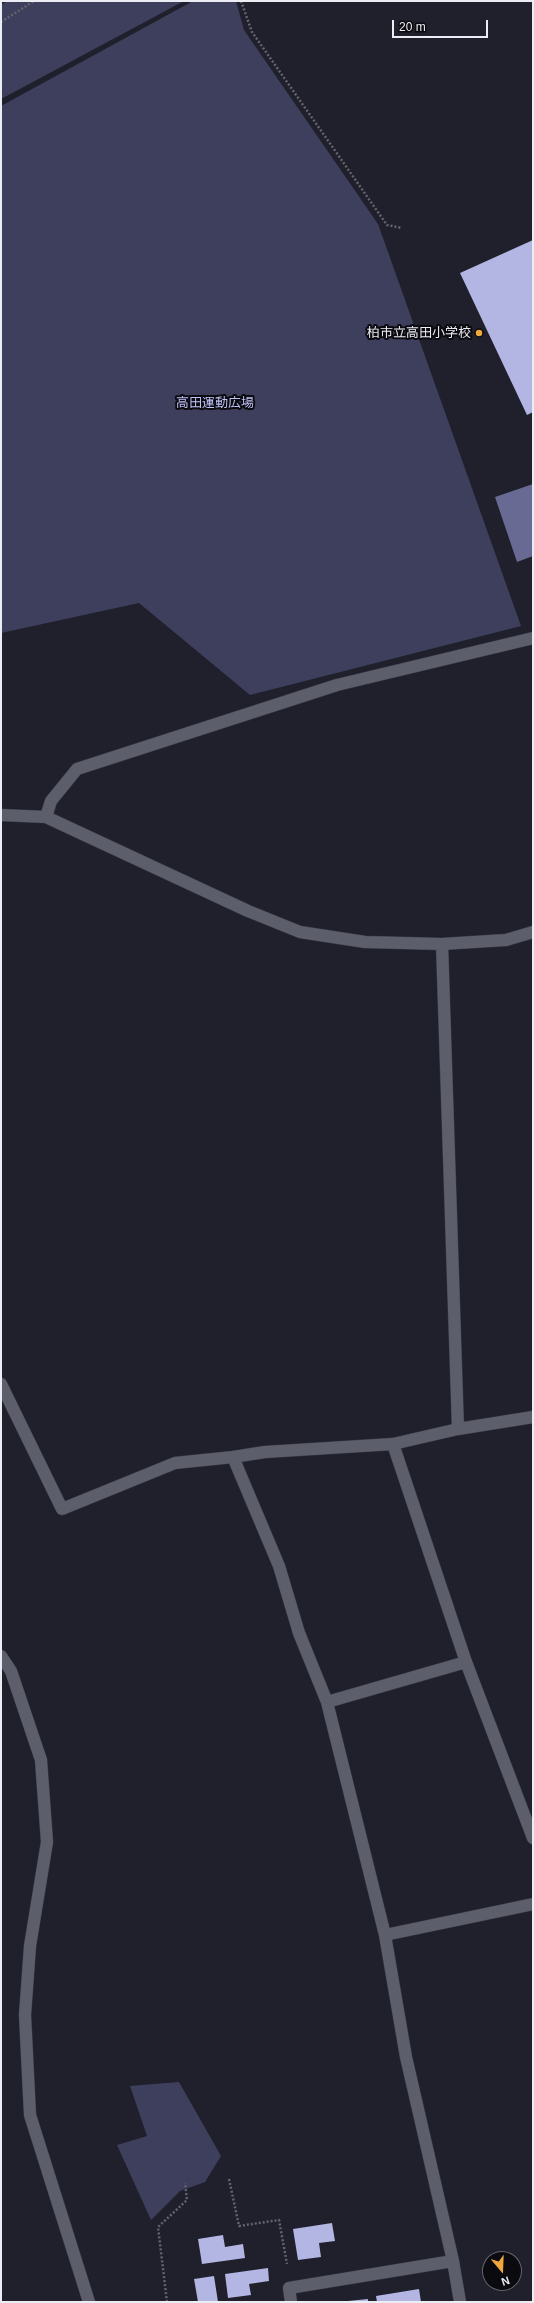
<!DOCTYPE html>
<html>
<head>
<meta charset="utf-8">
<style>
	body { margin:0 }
	#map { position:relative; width:534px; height:2303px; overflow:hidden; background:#1f202b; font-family:Helvetica,sans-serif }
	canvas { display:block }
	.frame { position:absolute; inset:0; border:2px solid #ebecf4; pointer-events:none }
	.north { position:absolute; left:482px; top:2251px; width:40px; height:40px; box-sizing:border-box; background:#0a0a0f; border:1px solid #64646b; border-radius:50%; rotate:161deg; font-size:11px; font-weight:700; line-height:16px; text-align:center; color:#ebecf4 }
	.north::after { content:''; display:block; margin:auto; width:14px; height:18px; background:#f0a73e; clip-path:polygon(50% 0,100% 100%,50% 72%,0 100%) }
	.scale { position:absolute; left:392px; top:20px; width:96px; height:18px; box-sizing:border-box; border:2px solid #ebecf4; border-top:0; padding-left:5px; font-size:12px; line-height:14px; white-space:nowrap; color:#ebecf4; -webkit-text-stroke:3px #0a0a0f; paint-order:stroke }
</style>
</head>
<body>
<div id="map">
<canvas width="534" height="2303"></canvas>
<div class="frame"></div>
<div class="north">N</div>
<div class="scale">20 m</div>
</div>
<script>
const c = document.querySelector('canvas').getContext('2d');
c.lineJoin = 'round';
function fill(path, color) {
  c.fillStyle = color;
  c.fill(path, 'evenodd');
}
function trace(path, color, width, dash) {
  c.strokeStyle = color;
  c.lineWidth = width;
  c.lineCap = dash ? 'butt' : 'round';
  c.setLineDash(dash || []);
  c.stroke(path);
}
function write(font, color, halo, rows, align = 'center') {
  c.font = font + ' Helvetica,"Noto Sans JP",sans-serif';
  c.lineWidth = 4;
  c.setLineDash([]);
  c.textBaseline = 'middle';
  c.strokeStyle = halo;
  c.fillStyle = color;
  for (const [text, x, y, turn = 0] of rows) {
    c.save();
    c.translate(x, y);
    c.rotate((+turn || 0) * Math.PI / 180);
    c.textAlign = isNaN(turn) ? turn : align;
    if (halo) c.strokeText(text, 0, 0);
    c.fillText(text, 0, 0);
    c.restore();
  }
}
fill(new Path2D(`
	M7 1H184L1 99V5Z
	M193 1H236L244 30 378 224 521 626 250 695 139 603 1 633V106Z
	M179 2082 221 2156 205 2182 180 2191 151 2220 117 2145 147 2136 130 2086Z`), '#3e3f5c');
fill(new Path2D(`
	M533 484V556L517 562 495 497Z`), '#686a93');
fill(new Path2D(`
	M533 240V412L527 415 460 273Z
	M332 2223 335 2241 319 2243 321 2257 298 2260 293 2229Z
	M223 2235 225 2247 243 2244 245 2258 202 2264 198 2239Z
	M268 2268 269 2281 249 2284 251 2295 228 2298 225 2274Z
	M214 2276 218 2302H198L194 2279Z
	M419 2289 421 2302H377L376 2296Z
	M368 2299V2302H348V2301Z`), '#b3b6e3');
const minor = new Path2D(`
	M1 815 46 817 248 911 300 932 365 942 442 944 506 940 533 932
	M46 817 51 801 77 769 337 685 533 638
	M442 944 458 1429
	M1 1384 62 1509 175 1463 233 1457
	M393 1444 466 1662 533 1838
	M1 1656 11 1671 41 1760 47 1842 30 1946 25 2015 30 2115 89 2302
	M327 1702 299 1633 279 1566 233 1457 265 1452 393 1444 458 1429 533 1417
	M385 1935 533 1904
	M291 2302 289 2288 453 2261
	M460 2302 453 2261 406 2057 385 1935 327 1702 466 1662`);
trace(minor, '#3b3b44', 13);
trace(new Path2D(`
	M241 1 252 32 387 225 402 228
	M1 22 34 1
	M229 2179 239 2226 279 2220 287 2264
	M167 2302 158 2227 187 2200 185 2183`), '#63646e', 2.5, [2, 2]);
trace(minor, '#5d5e6b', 12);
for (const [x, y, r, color] of [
	[479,333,4,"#f0a73e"]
]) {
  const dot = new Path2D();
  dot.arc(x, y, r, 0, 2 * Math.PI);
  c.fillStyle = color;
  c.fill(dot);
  trace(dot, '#0a0a0f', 1.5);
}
write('13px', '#ebecf4', '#0a0a0f', [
	["柏市立高田小学校",471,333]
], 'right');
write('13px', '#bec1f7', '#0a0a0f', [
	["高田運動広場",215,403]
]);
</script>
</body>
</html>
